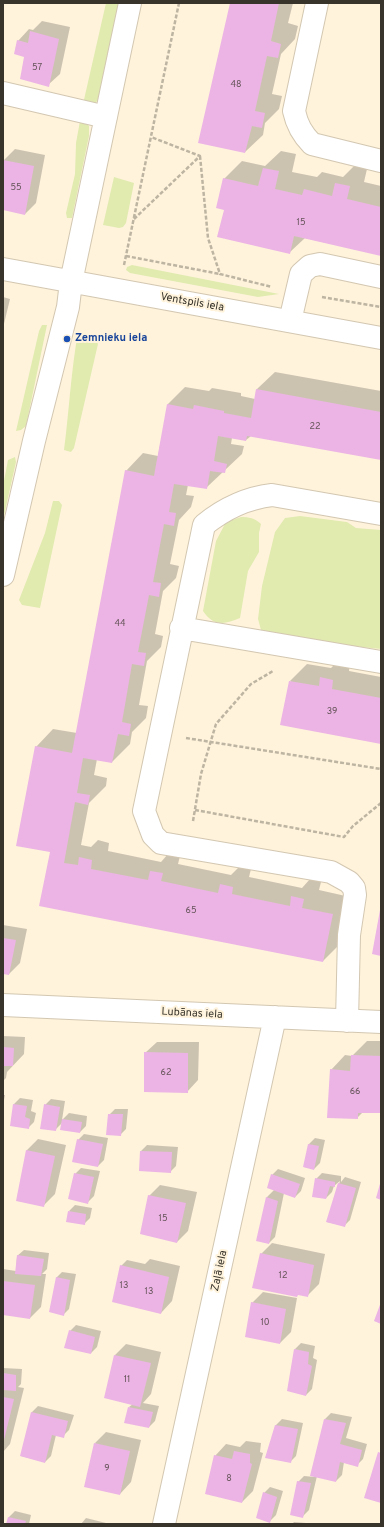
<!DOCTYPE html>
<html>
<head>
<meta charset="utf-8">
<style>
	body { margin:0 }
	#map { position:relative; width:384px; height:1527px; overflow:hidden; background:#fff3dc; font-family:Overpass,sans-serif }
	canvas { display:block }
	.frame { position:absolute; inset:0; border:4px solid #38342b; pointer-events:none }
</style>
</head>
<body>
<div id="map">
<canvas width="384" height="1527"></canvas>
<div class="frame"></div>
</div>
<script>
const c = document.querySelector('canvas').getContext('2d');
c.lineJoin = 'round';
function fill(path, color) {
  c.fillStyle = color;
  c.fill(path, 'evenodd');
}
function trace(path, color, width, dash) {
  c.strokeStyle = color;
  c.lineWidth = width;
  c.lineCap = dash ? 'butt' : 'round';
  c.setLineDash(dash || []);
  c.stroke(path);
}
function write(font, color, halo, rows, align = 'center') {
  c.font = font + ' Overpass,sans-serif';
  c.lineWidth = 4;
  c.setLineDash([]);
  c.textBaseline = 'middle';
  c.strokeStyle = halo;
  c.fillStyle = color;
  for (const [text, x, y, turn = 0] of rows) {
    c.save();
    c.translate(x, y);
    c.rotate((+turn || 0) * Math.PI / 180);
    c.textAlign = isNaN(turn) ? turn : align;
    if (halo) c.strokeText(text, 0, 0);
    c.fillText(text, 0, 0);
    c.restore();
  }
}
fill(new Path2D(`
	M106 3H119L99 98 95 104H83Z
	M80 121 86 123 89 126V136L72 218H67L66 213 75 174 76 143Z
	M114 177 134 183 126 223 123 227 119 228 103 225Z
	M132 265 137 266 279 294 258 297 130 273 126 270 127 267Z
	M42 325H47L26 426 21 430 16 431 39 331Z
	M78 332 94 336 98 344 74 448 71 452 64 450C69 411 71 371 78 332Z
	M15 457 16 462 3 520V486L8 460Z
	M53 501H59L62 505 40 608 22 605 19 600 45 533Z
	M300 516 347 522 356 528 381 530V649L273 638 261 630 258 619 262 586 275 532 285 518Z
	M241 517C249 517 255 518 261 524L259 533V552L248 571 240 618C224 625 213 626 203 611L216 541 226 522Z`), '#e1ebb0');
fill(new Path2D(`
	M231 3H293L288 23 298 26 295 39 281 54 272 94 282 96 279 109 265 123 263 135 245 152Z
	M42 21 70 27 60 74 48 85 25 56 18 41 29 29 33 30Z
	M15 149 45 155 36 203 25 214 3 209 4 160Z
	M281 151 296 154 292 172 317 177 322 172 343 177 354 166 367 169 364 182 381 186V255L305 238 290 252 225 209 224 179 242 161 265 166Z
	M3 297 10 299 3 328Z
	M275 372 381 391V459L251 436 246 440 232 438 231 444 244 446 242 454 206 488 188 485 186 495 194 496 191 507 179 520 170 564 179 566 176 578 163 591 155 634 163 636 161 647 147 661 139 705 148 706 146 718 132 732 130 744 112 762 97 759 94 775 107 778 106 786 89 803 81 845 91 847 98 840 109 843 108 851 161 862 168 854 180 856 178 864 231 875 239 867 251 869 249 877 302 888 310 879 321 882 319 890 350 897 340 944 323 961 40 905 51 851 36 747 53 729 77 733 126 471 143 453 158 456 168 404 185 387 209 391 212 388 241 393V396L255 399 257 389Z
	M339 660 350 663 349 671 381 677V743L290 681 307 664 331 668Z
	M3 925 27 929 20 963 9 974 3 973Z
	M3 1036 25 1037 24 1054 7 1072 6 1078 3 1081Z
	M367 1041H381V1112H363L357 1118 331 1070 345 1055 352 1056Z
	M157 1042H199L198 1080 187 1092 145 1053Z
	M3 1095H5L3 1105Z
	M20 1098 33 1100 31 1111 36 1113 34 1122 28 1128 11 1125 14 1104Z
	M51 1099 65 1101 62 1120 69 1113 87 1116 86 1126 80 1132 62 1123 55 1130 45 1105Z
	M115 1109H128L126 1129 120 1135 109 1115Z
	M84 1134 108 1138 104 1160 98 1166 78 1140Z
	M315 1138 325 1140 320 1163 314 1169 304 1167 309 1144Z
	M38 1139 66 1145 55 1194 44 1205 18 1200 27 1150Z
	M147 1145 178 1147 176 1166 170 1172 140 1170 141 1151Z
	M81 1168 100 1171 94 1196 88 1202 75 1174Z
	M278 1169 305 1178 301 1191 295 1197 284 1193 275 1237 269 1243 267 1197 274 1190 272 1175Z
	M322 1173 341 1176V1182L345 1177 361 1182 350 1220 344 1226 327 1222 340 1181 334 1186 332 1192 326 1198 316 1179Z
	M160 1185 197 1192 188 1231 177 1242 149 1196Z
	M75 1205 92 1208 90 1218 84 1224 69 1211Z
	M272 1243 325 1254 319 1284 307 1296 261 1254Z
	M24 1250 49 1253 47 1269 42 1274H46L41 1307 30 1318 3 1314V1269L16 1271 17 1256Z
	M150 1259 180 1266 172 1301 161 1313 121 1266 127 1260 145 1264Z
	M62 1272 76 1274 69 1309 63 1315 56 1278Z
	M263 1292 297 1298 291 1332 280 1343 252 1303Z
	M76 1325 101 1331 97 1347 91 1353 70 1331Z
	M301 1343 315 1346 313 1358 317 1360 312 1389 306 1395 295 1349Z
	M126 1344 161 1352 151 1394 143 1403 159 1406 155 1421 149 1427 129 1407 133 1404 115 1355Z
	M3 1368 22 1369 21 1384 18 1387 24 1388 10 1444 3 1452Z
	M38 1406 74 1415 69 1430 63 1436 56 1435 51 1456 45 1462 21 1456 32 1412Z
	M331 1413 352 1417 346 1438 367 1444 363 1459 357 1465 344 1462 342 1475 336 1481 317 1476 309 1510 303 1516 298 1482 304 1476 315 1477V1476L311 1475 325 1419Z
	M282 1419 303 1423 296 1456 290 1462 267 1457 276 1425Z
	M106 1432 141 1440 131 1482 120 1494 95 1443Z
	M246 1441 261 1443 260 1452 263 1453 253 1491 242 1502 215 1456 226 1444 240 1447Z
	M270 1487 283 1491 276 1515 270 1521 264 1493Z
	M15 1511 31 1515 29 1524H3L7 1523 9 1517Z
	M86 1518 110 1524H81Z
	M294 1522 306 1523 305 1524H292Z`), '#0003');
fill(new Path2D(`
	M230 3H279L271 41 281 44 278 58 267 56 255 111 265 113 262 128 252 126 245 153 198 143Z
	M30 31 59 39 49 87 20 79 24 57 14 54 17 40 28 43Z
	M3 160 34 166 25 215 3 210Z
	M263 168 279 171 275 189 302 195 304 189 332 196 335 183 350 186 347 199 381 207V256L294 236 290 254 217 237 224 210 216 208 223 178 258 186Z
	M256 389 381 412V460L247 436 246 441 218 436 214 461 227 464 225 473 210 471 207 489 174 484 169 512 176 513 174 526 164 524 153 582 161 583 159 597 149 595 138 652 146 653 144 666 132 664 122 722 131 724 129 736 118 734 112 763 83 758 77 793 90 795 88 805 75 802 64 863 78 865 79 857 92 860 91 869 148 880 150 871 163 873 161 881 218 893 220 884 233 887 232 894 290 906 291 896 304 899 302 908 333 914 323 962 39 906 50 852 16 846 35 746 72 753 125 470 154 476 167 404 193 409 194 405 224 411V413L251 418Z
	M320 677 333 680 332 689 381 698V744L280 725 289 681 319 686Z
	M380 910H381V956L372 954Z
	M3 938 16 940 9 975 3 974Z
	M3 1047 14 1048 13 1066H3Z
	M144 1052 188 1053V1093L144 1092Z
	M351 1055 381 1056V1113H358V1119L327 1118 330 1069 350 1071Z
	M13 1104 27 1106 25 1117 30 1119 29 1129 10 1126Z
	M44 1104 60 1107 56 1131 40 1129Z
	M108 1114H123L121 1136 106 1135Z
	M62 1119 82 1122 80 1133 60 1130Z
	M77 1139 103 1144 98 1167 72 1162Z
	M308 1144 319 1146 314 1170 303 1167Z
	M26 1150 55 1156 44 1207 16 1201Z
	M140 1151 172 1152 171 1173 139 1171Z
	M74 1173 94 1177 88 1204 68 1199Z
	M271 1174 300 1184 295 1198 267 1188Z
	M315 1178 335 1182V1187L330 1186 326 1199 312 1197Z
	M381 1180V1200L376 1198Z
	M338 1183 356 1188 345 1227 326 1222Z
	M148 1195 186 1203 177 1243 140 1234Z
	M266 1197 278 1201 269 1244 256 1241Z
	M68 1211 86 1214 85 1225 66 1222Z
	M260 1253 314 1265 308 1297 298 1295 297 1297 252 1288Z
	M17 1255 44 1259 41 1276 15 1274Z
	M120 1265 169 1277 161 1314 112 1302Z
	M56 1277 70 1280 64 1316 49 1312Z
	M3 1281 35 1285 30 1319 3 1315Z
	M251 1302 286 1309 280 1344 245 1337Z
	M381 1302V1324L374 1321Z
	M69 1330 95 1337 91 1354 64 1348Z
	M294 1349 309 1352 308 1364 312 1366 306 1396 287 1391Z
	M114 1355 151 1363 140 1407 104 1398Z
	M3 1373 16 1375V1391L3 1390Z
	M3 1397 14 1399 4 1440H3Z
	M128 1407 153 1412 149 1428 124 1423Z
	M31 1412 68 1421 64 1438 52 1435 45 1463 20 1456Z
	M324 1419 346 1423 340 1444 362 1450 358 1467 340 1462 336 1482 310 1476Z
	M275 1425 298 1429 291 1463 265 1458Z
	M94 1443 130 1451 120 1495 84 1487Z
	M234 1451 250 1454V1463L252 1464 242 1503 205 1494 214 1455 232 1459Z
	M378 1452 381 1453V1503L364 1498Z
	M297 1481 311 1483 303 1518 290 1515Z
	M263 1492 277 1497 270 1523 256 1518Z
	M8 1517 26 1521 25 1524H6Z`), '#ebb4e4');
const minor = new Path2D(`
	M317 3 294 111C297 125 302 134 312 144L381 161
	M3 93 106 117
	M3 269 381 338
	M290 321 301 274 310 266 320 264 381 277
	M3 575 34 441 68 307 71 282 130 3
	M181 628 381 662
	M3 1005 381 1022
	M347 1021 349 935 355 895 354 888 349 882 331 872 161 843 153 835 144 811 204 525C225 508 246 498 272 495L381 514
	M164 1524 275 1017`);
trace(minor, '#d3c7b1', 24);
trace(new Path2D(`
	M200 156 208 238 220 274 272 287
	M134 219 200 156 151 137
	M126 256 220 274
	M124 265 179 3
	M322 297 381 307
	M186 738 381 769
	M195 810 344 837 353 826 381 803
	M193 821 201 774 216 724 251 684 273 671`), '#bdb4a1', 2.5, [4, 2]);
trace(minor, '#fff', 22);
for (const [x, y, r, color] of [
	[67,339,4,"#1a4fb4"]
]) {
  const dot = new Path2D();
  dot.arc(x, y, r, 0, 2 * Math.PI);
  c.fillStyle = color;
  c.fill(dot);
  trace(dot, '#fff3dc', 1.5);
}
write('9px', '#655459', null, [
	["57",37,68],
	["48",236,85],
	["55",16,188],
	["15",301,223],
	["22",315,427],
	["44",120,624],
	["39",332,712],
	["65",191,911],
	["62",166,1073],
	["66",355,1092],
	["15",163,1219],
	["12",283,1276],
	["13",124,1286],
	["13",149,1292],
	["10",265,1323],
	["11",127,1380],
	["9",107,1469],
	["8",229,1479]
]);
write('11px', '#38342b', '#fff3dc', [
	["Ventspils iela",192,303,10],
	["Lubānas iela",192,1014,3],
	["Zaļā iela",220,1271,-78]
]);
write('bold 11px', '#164399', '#fff3dc', [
	["Zemnieku iela",75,339]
], 'left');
</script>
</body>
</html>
